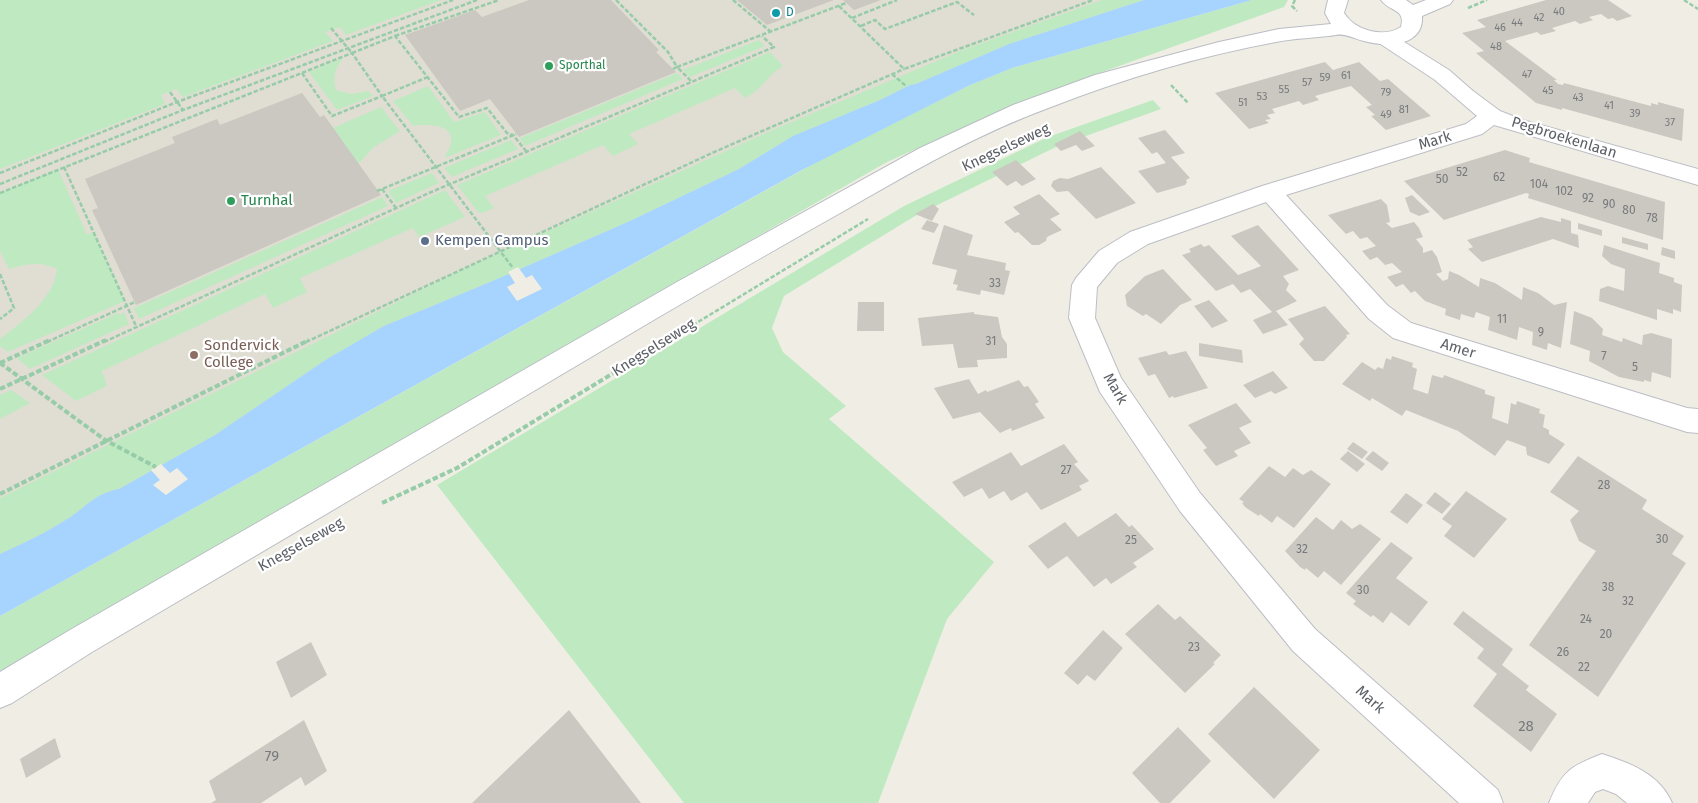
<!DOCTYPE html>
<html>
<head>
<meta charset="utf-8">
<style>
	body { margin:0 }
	canvas { display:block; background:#f0eee4 }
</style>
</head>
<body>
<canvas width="1698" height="803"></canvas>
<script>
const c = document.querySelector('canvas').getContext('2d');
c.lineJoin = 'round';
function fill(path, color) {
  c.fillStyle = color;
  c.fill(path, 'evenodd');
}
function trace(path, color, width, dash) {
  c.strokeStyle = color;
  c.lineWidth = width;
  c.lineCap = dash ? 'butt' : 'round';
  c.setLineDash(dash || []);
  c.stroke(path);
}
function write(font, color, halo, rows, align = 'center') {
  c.font = font + ' "Fira Sans",sans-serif';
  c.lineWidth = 4.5;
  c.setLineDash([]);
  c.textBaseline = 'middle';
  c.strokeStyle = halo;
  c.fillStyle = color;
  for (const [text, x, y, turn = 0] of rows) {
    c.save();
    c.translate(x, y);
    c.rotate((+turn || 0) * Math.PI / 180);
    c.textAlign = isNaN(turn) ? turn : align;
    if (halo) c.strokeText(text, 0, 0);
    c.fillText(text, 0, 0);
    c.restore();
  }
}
fill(new Path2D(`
	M0 0H1181L1068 35 0 556Z`), '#e0ddd3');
fill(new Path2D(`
	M0 0H441L346 35 340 27 325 32 333 41 183 97 176 89 161 95 165 104 0 169Z
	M1102 0H1144L1009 44 916 84 910 85 880 100 793 136 739 169 630 221 495 280 384 326 327 359 215 435 119 489C96 493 87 506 69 518 47 532 24 543 0 554V498L460 271 768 132 965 49Z
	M1252 0H1288L1284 7 1027 99 887 162 0 671V616L835 152 968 86 1012 68Z
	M759 40 765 46 690 77 683 70Z
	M770 52 783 66C768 74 761 91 745 98L735 88 629 134 638 144 613 156 603 145 485 196 494 208 482 213 478 212 457 185Z
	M343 58C335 69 332 76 336 90L351 94 368 91 373 96 337 110 309 72Z
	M677 73 683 79 525 146 520 138Z
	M428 86 454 122 485 112 501 135 445 158C446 153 450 148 451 143 455 123 424 124 413 126L393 101Z
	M1153 100 1161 109 1058 146 915 216 784 296 772 328 783 352 846 406 829 419 994 562 947 619 878 803H684L437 485 904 206 1048 137Z
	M381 107 400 131 374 147 358 164 333 128Z
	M511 140 518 149 452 177 444 168Z
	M58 169 87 235 93 232 125 301 8 352 0 346V339C22 322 54 299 57 269 41 261 25 264 9 269L0 251V193Z
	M432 173 439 183 396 203 388 191Z
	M445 190 465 217 419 237 413 228 300 278 307 292 273 308 265 294 102 371 107 386 76 401 42 375Z
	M382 197 388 206 139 319 134 308Z
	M124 312 129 324 30 369 17 358 118 313 119 315Z
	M11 390 30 403 0 419V395Z`), '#bfeac1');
fill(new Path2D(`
	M1144 0H1252L1012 68 968 86 802 170 0 616V554C24 543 47 532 69 518 87 506 96 493 119 489L215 435 327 359 384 326 495 280 630 221 739 169 793 136 880 100 910 85 916 84 1009 44Z`), '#a6d4ff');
fill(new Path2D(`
	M518 267 526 278 532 275 542 289 517 301 507 287 515 283 508 272Z
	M161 464 170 473 177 468 188 479 166 495 153 485 160 480 151 470Z`), '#f0eee4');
fill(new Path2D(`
	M529 0H611L659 50 656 52 676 72 519 137 490 99 460 111 405 35 475 10 482 17Z
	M737 0H834L767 25Z
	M843 0H881L854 10Z
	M1546 0H1608L1632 16 1617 21 1613 18 1608 19 1601 14 1589 17 1593 20 1580 24 1575 21 1552 28 1556 31 1541 35 1537 32 1505 41 1557 80H1554L1558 84 1563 85 1564 83 1651 106V103L1658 105V102L1684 109 1682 141 1562 108V110L1536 103 1476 53 1484 51 1462 33 1486 27 1477 20Z
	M1325 62 1333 70 1359 62 1380 81 1388 79 1431 116 1386 130 1371 116 1375 115 1366 107 1372 105 1351 86 1315 96 1319 100 1303 105 1299 101 1272 109 1275 113 1267 115 1271 119 1265 120 1269 123 1249 129 1215 93Z
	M302 93 320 117 324 115 381 195 136 305 92 210 98 208 85 179 175 143 172 137 217 119 220 125Z
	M1165 130 1185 153 1171 157 1190 178 1186 180 1187 182 1185 185 1157 193 1138 171 1166 163 1157 152 1152 154 1138 138Z
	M1080 131 1095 146 1082 151 1076 145 1061 151 1054 144Z
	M1505 150 1530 158 1529 162 1665 202 1663 240 1528 198 1529 194 1526 193 1444 220 1404 181Z
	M1016 160 1036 179 1022 186 1016 181 1007 186 992 172Z
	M1101 167 1136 203 1096 219 1068 191 1057 192 1051 186 1053 181 1060 178 1068 179Z
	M1039 194 1060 214 1050 219 1062 230 1047 237 1046 241 1039 245H1032L1018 232 1015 233 1004 222 1020 214 1013 207Z
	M1412 195 1430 212 1419 216 1410 212 1405 198Z
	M1381 199 1387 205 1390 222 1386 223 1392 228 1414 222 1419 228 1423 237 1416 239 1423 248V253L1432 250 1437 257 1442 272 1436 274 1443 281 1448 279 1449 271 1459 275 1479 287 1480 278 1495 283 1522 300 1523 287 1538 293 1554 305 1567 302 1561 348 1548 343 1547 350 1532 345 1533 332 1519 327 1517 340 1488 330 1490 317 1476 312 1474 318 1461 314 1460 320 1445 315 1446 309 1425 301 1415 291 1411 293 1403 284 1396 287 1387 277 1402 272 1392 263 1385 265 1377 257 1370 260 1362 251 1376 246 1367 237 1360 239 1353 231 1346 234 1328 215Z
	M933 204 939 209 932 221 915 214Z
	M1541 217 1561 222V218L1571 221V233L1578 235 1579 248 1553 239 1482 262 1468 249 1473 247 1467 240Z
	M927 220 939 224 934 233 921 229Z
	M1578 223 1602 230V236L1578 229Z
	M944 225 973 235 967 255 1006 263 1005 270 1010 271 1004 295 981 290 980 295 956 290 958 285 953 284 957 270 932 264Z
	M1258 225 1299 270 1283 276 1289 284 1286 290 1297 301 1276 311 1288 325 1263 334 1253 320 1272 312 1250 289 1241 293 1233 284 1216 291 1182 255 1191 252 1189 249 1201 244 1204 247 1209 245 1238 275 1251 270 1261 266 1231 236Z
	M1622 237 1648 244V250L1622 243Z
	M1604 245 1660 263 1659 273 1674 278V282L1682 285 1681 312 1673 309V314L1657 309V320L1599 301 1600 289 1608 286 1624 291 1625 269 1611 264 1602 256Z
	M1662 247 1675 251V259L1661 255Z
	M1163 269 1192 300 1180 305 1161 324 1146 314 1143 316 1127 306 1125 295 1145 276Z
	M1209 300 1228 321 1212 328 1194 306Z
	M858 302H884V331H857Z
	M1325 306 1350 334 1346 335 1347 337 1324 361H1314L1299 344 1304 339 1288 319Z
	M1574 311 1592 318 1603 329 1602 335 1622 342 1623 338 1642 345 1643 335 1651 333 1672 339 1671 378 1652 372 1651 382 1644 380V382L1619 377 1589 361 1590 351 1570 344Z
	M974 312V314L998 317 1002 337 1007 344V358L977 360 978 367 958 368 953 344 922 346 918 318Z
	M1199 343 1242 350 1243 363 1199 356Z
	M1166 351 1169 355 1186 351 1208 388 1174 398 1173 396 1169 398 1155 374 1148 376 1138 358Z
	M1392 356 1413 363 1412 367 1417 369 1413 389 1428 394 1432 375 1443 378 1444 375 1485 390V394L1495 397 1492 418 1508 424 1511 403 1516 405 1517 401 1540 409 1539 413 1545 415 1543 427 1549 430V434L1565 444 1549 464 1527 455 1526 447 1507 440 1495 456 1458 431 1406 410 1402 416 1372 398 1370 401 1342 384 1362 362 1375 370 1378 367 1383 369 1386 358 1391 360Z
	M1273 371 1288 388 1275 394 1271 391 1255 398 1243 385Z
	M969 379 978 394 986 390 987 392 1019 380 1024 387 1028 386 1039 402 1035 404 1045 418 1012 431 1011 428 1000 433 980 412 953 419 934 388Z
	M1236 403 1252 422 1239 428 1251 443 1234 451 1238 456 1216 466 1203 450 1207 448 1188 425Z
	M1353 442 1368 452 1362 459 1347 449Z
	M1064 444 1078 462 1074 464 1089 481 1079 486 1082 490 1041 510 1027 492 1011 501 1004 491 989 499 982 488 964 497 952 482 1011 452 1021 466Z
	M1348 451 1365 464 1357 472 1340 459Z
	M1373 451 1389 463 1382 471 1365 459Z
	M1578 456 1647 500 1642 509 1684 536 1672 554 1686 563 1598 697 1529 645 1596 551 1579 541 1570 520 1579 511 1550 492Z
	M1269 466 1285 477 1293 468 1303 475 1311 470 1331 484 1294 528 1277 516 1272 523 1260 514 1259 516 1254 513 1245 507 1242 503 1244 502 1239 499Z
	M1466 491 1507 519 1474 558 1444 536 1452 526 1442 519Z
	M1435 492 1451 504 1442 514 1426 503Z
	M1406 493 1423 505 1407 524 1390 512Z
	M1116 513 1129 527 1132 525 1154 549 1133 563 1137 567 1111 584 1106 578 1094 587 1067 556 1048 569 1028 546 1065 522 1078 537Z
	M1316 517 1333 530 1341 520 1352 529 1360 524 1381 539 1341 585 1324 571 1318 578 1306 568 1305 570 1300 567 1285 551Z
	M1391 542 1413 558 1396 578 1428 602 1409 626 1391 612 1383 623 1373 615 1371 617 1353 604 1356 601 1346 593Z
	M1158 604 1175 620 1180 616 1221 655 1213 663 1215 664 1185 693 1125 634Z
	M1463 611 1513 649 1502 665 1529 686 1526 690 1557 714 1531 752 1473 706 1497 674 1477 658 1484 649 1453 624Z
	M1103 630 1123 648 1095 681 1087 675 1078 685 1064 673Z
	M311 642 327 675 291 698 276 662Z
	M1254 687 1320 750 1274 799 1208 734Z
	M569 710 641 803H472Z
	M304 720 327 771 305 786 301 777 261 803H211L216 800 209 781Z
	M1178 727 1211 761 1170 803H1160L1132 773Z
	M55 738 61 757 26 778 20 759Z`), '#cbc8c1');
const street = new Path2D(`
	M1386 33 1393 35 1449 70 1473 91 1500 111 1523 120 1698 169V185L1494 125 1482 134 1286 195 1387 305 1411 323 1687 408 1698 409V433L1687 432 1393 338 1369 319 1266 202 1148 244 1117 263 1097 287 1095 318 1121 378 1200 493 1315 629 1498 790 1503 803H1459L1293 651 1180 511 1100 392 1069 318 1072 285 1076 278 1099 251 1130 232 1262 186 1466 124 1477 116 1435 80 1379 43 1376 39 1379 35Z
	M1602 754C1630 763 1660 774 1672 803H1627L1616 794 1603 789 1595 792 1588 803H1549C1562 771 1571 766 1602 754Z`);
const secondary = new Path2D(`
	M1328 0H1348L1344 13C1355 31 1384 38 1401 27 1406 8 1389 12 1381 0H1406L1413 5 1426 0H1453L1450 4 1422 16C1424 47 1386 47 1364 41 1354 39 1345 33 1336 35 1316 38 1295 38 1276 42 1199 56 1123 79 1051 107 977 134 910 173 842 212 778 248 715 284 652 321 465 432 279 542 92 652L12 703 0 708V672L70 630 677 282 920 148 1013 105 1095 75 1219 42 1279 29 1331 24 1325 13Z`);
trace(street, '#bcbec5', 2);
trace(secondary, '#babdc4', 2);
trace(new Path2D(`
	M616 0 668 52 677 67 846 3
	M733 0 771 32
	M1295 0 1292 6 1297 11
	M1684 0 1698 9
	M839 6 904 69 1093 0
	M1468 8 1487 0
	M852 18 897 0
	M861 26 875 20 885 29 957 2 974 15
	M331 28 352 53 395 36 459 117 487 108 507 133 513 135 526 151
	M395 36 499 0
	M673 69 677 67 691 81
	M892 74 906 86
	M428 77 382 96 513 268
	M1171 85 1188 103
	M170 92 183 110
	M64 167 136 326
	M0 173 177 102 453 0
	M0 184 183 110 477 0
	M382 189 396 208
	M377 191 516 134
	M0 193 352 53 382 96 332 116 302 73
	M0 274 14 308 0 319
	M47 342 135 302
	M104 342 429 193 774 47 762 36
	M306 342 712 153 904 69
	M665 342 868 219`), '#96cca8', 2.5, [4.5, 2]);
trace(new Path2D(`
	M0 363 105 440 156 467
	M0 363 50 340
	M0 389 106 340
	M0 494 309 340
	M382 503 457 468 668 340`), '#96cca8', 4, [5.5, 2.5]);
fill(street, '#fff');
fill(secondary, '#fff');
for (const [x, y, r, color] of [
	[776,13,5,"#0f9aa8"],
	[549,66,5,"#2e9e5b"],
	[231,201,5,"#2e9e5b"],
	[425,241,5,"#5c6f8a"],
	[194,355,5,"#8d6e63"]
]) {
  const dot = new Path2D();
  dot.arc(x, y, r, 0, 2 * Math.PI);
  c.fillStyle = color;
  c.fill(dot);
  trace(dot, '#fff', 2);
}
write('11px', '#787a7e', null, [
	["40",1559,12],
	["42",1539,18],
	["44",1517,23],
	["46",1500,28],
	["48",1496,47],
	["47",1527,75],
	["61",1346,76],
	["59",1325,78],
	["57",1307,83],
	["55",1284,90],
	["45",1548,91],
	["79",1386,93],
	["53",1262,97],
	["43",1578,98],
	["51",1243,103],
	["41",1609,106],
	["81",1404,110],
	["39",1635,114],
	["49",1386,115],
	["37",1670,123]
]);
write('12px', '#0d838f', '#fff', [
	["D",786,13]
], 'left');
write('12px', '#27864d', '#fff', [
	["Sporthal",559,66]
], 'left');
write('12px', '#787a7e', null, [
	["52",1462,173],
	["62",1499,178],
	["50",1442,180],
	["104",1539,185],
	["102",1564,192],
	["92",1588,199],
	["90",1609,205],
	["80",1629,211],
	["78",1652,219],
	["33",995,284],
	["11",1502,320],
	["9",1541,333],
	["31",991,342],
	["7",1604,357],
	["5",1635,368],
	["27",1066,471],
	["28",1604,486],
	["30",1662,540],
	["25",1131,541],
	["32",1302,550],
	["38",1608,588],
	["30",1363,591],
	["32",1628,602],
	["24",1586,620],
	["20",1606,635],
	["23",1194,648],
	["26",1563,653],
	["22",1584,668]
]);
write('15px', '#5c6067', '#fff', [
	["Pegbroekenlaan",1564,138,17],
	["Mark",1435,141,-17],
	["Knegselseweg",1006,148,-25],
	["Knegselseweg",654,348,-32],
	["Amer",1458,349,17],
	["Mark",1115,389,60],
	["Knegselseweg",301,545,-29],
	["Mark",1370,700,42]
]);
write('15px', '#27864d', '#fff', [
	["Turnhal",241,201]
], 'left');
write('15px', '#4e5e75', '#fff', [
	["Kempen Campus",435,241]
], 'left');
write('15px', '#785e54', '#fff', [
	["Sondervick",204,346],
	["College",204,363]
], 'left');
write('15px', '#787a7e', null, [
	["28",1526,727],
	["79",272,757]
]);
</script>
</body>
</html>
